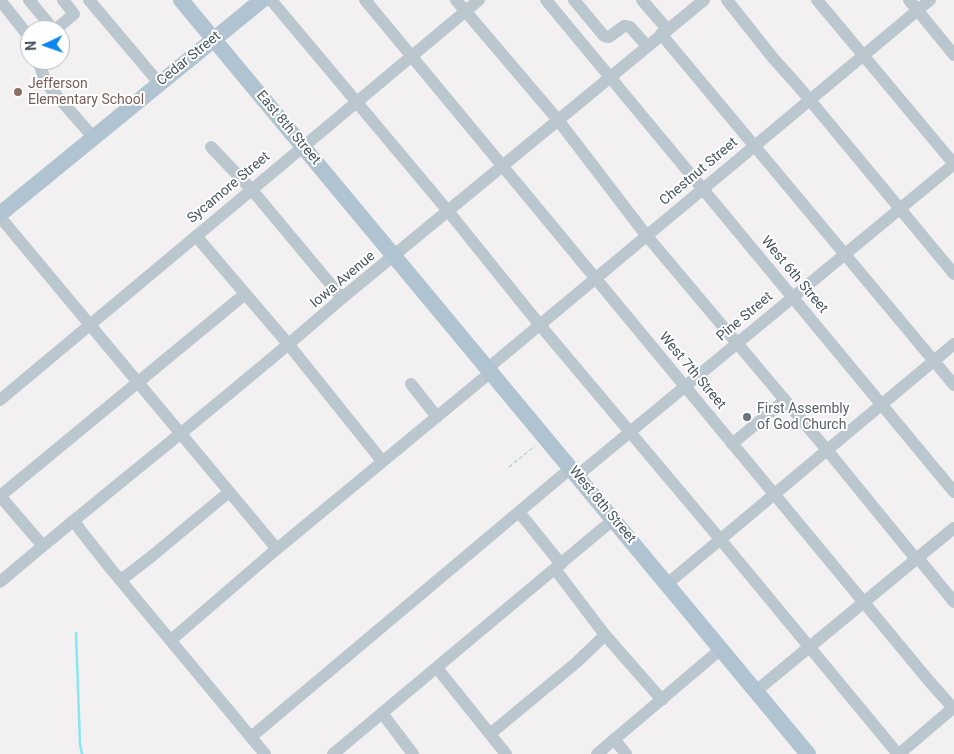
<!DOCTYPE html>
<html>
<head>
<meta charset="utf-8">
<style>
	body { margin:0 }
	#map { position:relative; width:954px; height:754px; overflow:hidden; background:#f3f0f1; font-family:Roboto,sans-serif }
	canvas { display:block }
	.north { position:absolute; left:20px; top:20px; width:50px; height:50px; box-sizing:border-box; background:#fff; border:1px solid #b5bbbf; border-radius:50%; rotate:267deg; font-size:14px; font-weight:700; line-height:20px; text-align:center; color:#47565f }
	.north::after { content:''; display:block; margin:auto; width:18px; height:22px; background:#0e86ef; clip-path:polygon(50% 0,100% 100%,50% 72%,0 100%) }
</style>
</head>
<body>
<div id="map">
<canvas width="954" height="754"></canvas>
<div class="north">N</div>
</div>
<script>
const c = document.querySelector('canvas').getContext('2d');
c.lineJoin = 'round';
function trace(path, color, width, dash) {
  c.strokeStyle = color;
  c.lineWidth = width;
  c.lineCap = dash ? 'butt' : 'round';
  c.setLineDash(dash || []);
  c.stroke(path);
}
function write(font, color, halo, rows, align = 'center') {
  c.font = font + ' Roboto,sans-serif';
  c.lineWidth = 4;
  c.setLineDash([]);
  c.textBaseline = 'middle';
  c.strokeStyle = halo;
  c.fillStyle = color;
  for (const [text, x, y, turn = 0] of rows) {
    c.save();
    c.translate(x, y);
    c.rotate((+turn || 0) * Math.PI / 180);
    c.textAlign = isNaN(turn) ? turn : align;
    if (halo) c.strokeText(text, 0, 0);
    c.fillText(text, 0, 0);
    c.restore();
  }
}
trace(new Path2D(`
	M76 633 80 744 82 754`), '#88e6f2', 2.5);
trace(new Path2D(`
	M509 467 535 446`), '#73d39a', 1, [4, 2.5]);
trace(new Path2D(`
	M0 0 30 38
	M29 0 54 30
	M89 0 159 83
	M271 0 448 211 539 324 720 539 898 754
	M365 0 929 681 954 709
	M456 0 558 120 646 235 827 450 916 559
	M546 0 954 492
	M574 0 604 36 609 37 624 26 630 27 647 46
	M642 0 667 29
	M727 0 773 58 799 87 954 274
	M817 0 954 164
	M909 0 954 55
	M55 30 74 14 63 0
	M661 34 954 385
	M38 60 45 80 50 88 93 137
	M211 147 252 190 342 298
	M0 217 277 549
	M196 236 289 345 382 461
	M488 368 930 0
	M411 384 437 417
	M0 400 479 0
	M732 444 785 400
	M578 475 954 164
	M0 496 245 294
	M0 496 43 546
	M519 512 561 564
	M74 521 81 531 111 569 265 754
	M918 558 954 602
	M555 569 605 635 662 700
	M121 580 152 556 229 492
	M0 582C113 486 231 396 342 298L704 0
	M667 584 954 344
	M171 640 272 553 491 372
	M437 668 506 754
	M756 691 954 528
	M382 713 413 754
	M490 734 577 662 605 635
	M251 737 571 468
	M614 739 626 754
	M333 754 614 519
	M597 754 721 649
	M899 754 954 707`), '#bbc7ce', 12);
trace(new Path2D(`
	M181 0 808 754
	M0 214 262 0`), '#afc3d1', 16);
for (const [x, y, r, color] of [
	[18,92,5,"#8d6e63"],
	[747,417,5,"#6b7280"]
]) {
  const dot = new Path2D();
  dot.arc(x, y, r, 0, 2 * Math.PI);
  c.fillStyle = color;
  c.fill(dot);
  trace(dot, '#fff', 2);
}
write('14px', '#47565f', '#fff', [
	["Cedar Street",189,59,-39],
	["East 8th Street",288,128,50],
	["Chestnut Street",699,172,-40],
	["Sycamore Street",229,188,-40],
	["West 6th Street",794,275,50],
	["Iowa Avenue",343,280,-40],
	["Pine Street",745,317,-40],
	["West 7th Street",692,371,50],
	["West 8th Street",602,505,50]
]);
write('14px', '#785e54', '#fff', [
	["Jefferson",28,84],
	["Elementary School",28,100]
], 'left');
write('14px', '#5b616d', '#fff', [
	["First Assembly",757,409],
	["of God Church",757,425]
], 'left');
</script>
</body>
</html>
